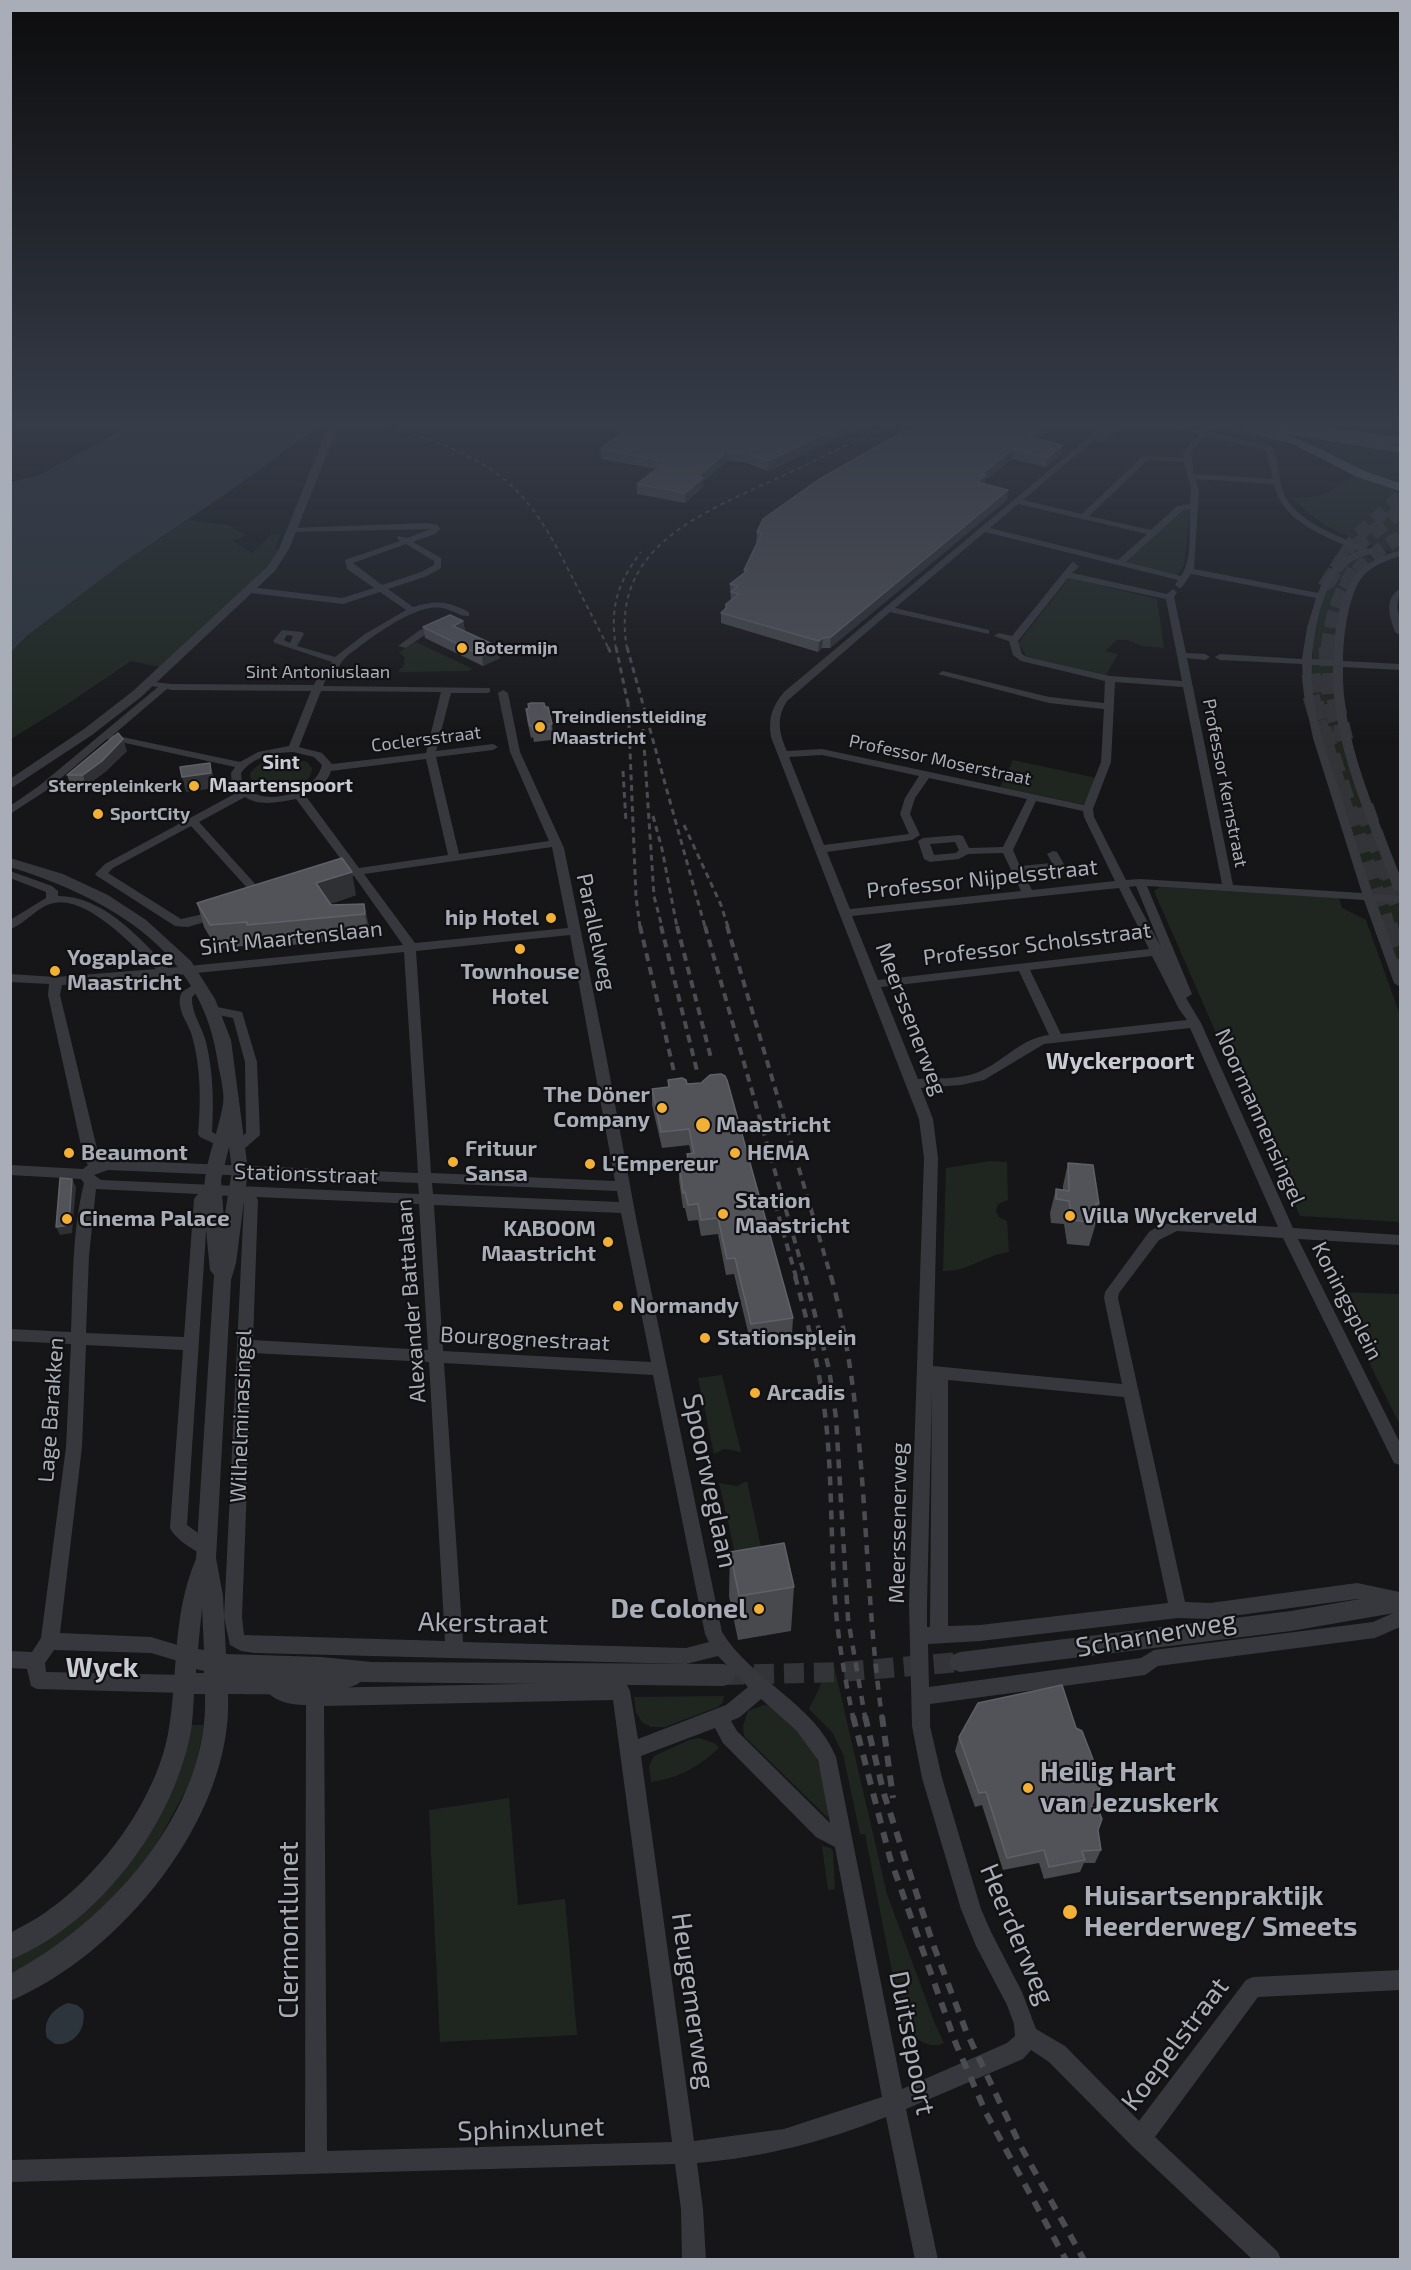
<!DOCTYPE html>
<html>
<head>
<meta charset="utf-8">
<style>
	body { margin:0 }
	#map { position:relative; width:1411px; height:2270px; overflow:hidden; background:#161618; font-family:"Exo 2",sans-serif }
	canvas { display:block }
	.frame { position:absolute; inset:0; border:12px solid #a8adb8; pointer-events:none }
</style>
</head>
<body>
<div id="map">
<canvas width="1411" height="2270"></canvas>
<div class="frame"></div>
</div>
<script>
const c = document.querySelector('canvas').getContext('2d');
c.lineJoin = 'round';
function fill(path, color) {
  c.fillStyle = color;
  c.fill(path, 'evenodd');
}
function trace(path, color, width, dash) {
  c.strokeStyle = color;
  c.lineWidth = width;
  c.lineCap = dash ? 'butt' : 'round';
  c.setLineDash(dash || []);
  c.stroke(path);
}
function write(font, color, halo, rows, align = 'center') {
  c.font = font + ' "Exo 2",sans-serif';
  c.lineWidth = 4.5;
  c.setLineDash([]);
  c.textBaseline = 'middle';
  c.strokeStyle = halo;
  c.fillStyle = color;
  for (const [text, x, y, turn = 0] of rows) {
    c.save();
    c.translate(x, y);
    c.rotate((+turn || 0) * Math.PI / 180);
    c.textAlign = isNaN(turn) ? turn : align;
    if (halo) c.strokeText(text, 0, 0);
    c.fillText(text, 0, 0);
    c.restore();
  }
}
fill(new Path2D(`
	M1198 427H1236L1291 441 1278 445Z
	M1250 427 1343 445 1400 453V472L1397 474 1400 477V485L1354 467 1308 443 1312 440Z
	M1354 427H1400V439L1338 432Z
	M1357 472 1400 488V555C1362 542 1318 529 1292 497 1325 499 1330 491 1357 472Z
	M1190 508 1184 565 1177 576 1125 563 1182 510Z
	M188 520 234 526 231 527 247 535 232 541 252 553 272 534H281L275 549H279L263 572 160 667 131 661 66 705 11 739V652L27 636 120 565Z
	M1366 555 1374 561 1358 574 1335 658 1340 719 1400 898V972C1376 908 1354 844 1334 779 1328 759 1320 738 1316 718 1308 680 1310 581 1348 559 1353 557 1361 556 1366 555Z
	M1069 578 1157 599 1164 648 1142 646 1127 640H1117L1105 651 1118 654 1106 675 1027 657 1018 643Z
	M416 642 473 669 468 671 399 672 400 668H403L405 658 399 652Z
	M289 757 307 762 312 768C311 794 264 797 251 781L250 773 257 766 268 760Z
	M1013 760 1097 778 1086 805 1000 787Z
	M1160 887 1339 898 1342 908 1366 920 1400 1015V1222L1300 1216C1276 1162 1255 1104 1230 1052L1223 1049 1154 891Z
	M990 1161 1007 1162 1008 1200 998 1204 996 1211 999 1217 1007 1221 1009 1252C985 1255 968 1272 943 1271L946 1168Z
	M1334 1292 1400 1294V1425Z
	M722 1375 741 1452 724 1449 714 1454 698 1378Z
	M747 1481 765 1566 739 1570 719 1483 737 1486Z
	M827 1666H834L887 1894 935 2024 944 2043C927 2051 912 2036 902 2023L865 1834H860L843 1754 832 1732 809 1709 819 1689Z
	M724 1696 723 1702 718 1707 665 1727H651L642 1722 636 1712 634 1697Z
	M764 1705 773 1706 797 1726 815 1752 830 1807 828 1818 744 1736 743 1726 748 1711Z
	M189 1725H204L196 1765 188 1786 152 1853 97 1918 11 1977V1954L86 1905Z
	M699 1738 714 1743 719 1748C697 1768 681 1777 651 1782L649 1766 654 1756 689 1740Z
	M509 1798 518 1905 565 1899 577 2035 440 2042 429 1810Z
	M822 1846 831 1848 833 1852 835 1889 828 1890Z`), '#1e261f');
fill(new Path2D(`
	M128 427H317L236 487 120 565 27 636 11 652V482L37 476Z
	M68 2003 77 2005 83 2010C87 2029 74 2046 55 2044L47 2038C42 2021 53 2008 68 2003Z`), '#2c353c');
trace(new Path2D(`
	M1071 569 1076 564`), '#333438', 8, [8, 4.5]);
trace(new Path2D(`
	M724 1675 840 1672 960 1662`), '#333438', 20, [20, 10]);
trace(new Path2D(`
	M1324 587 1357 536 1400 497
	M1330 649C1331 595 1354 563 1400 537`), '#333438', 14, [14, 7]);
trace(new Path2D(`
	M1330 647 1331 682 1347 749
	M1311 696 1347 817
	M1385 862 1400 903`), '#333438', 17, [17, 9]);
trace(new Path2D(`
	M1327 584 1346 554 1400 511
	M1328 649C1331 619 1339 595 1355 569`), '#333438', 15, [15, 8]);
trace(new Path2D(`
	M1328 647 1331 694 1341 736
	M1311 674 1315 706 1386 927
	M1364 806 1400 909`), '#333438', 19, [19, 9]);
trace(new Path2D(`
	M1386 926 1400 965`), '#333438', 23, [23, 12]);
fill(new Path2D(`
	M1101 427H1109L1023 500 1082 514 1143 456 1184 458 1183 452 1200 434 1175 427H1188L1272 446C1280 461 1278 477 1283 492 1294 522 1345 539 1372 550V554C1324 563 1316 618 1312 659L1334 660C1335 610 1344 562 1400 551V556C1388 560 1373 565 1364 575 1348 592 1343 639 1343 661L1400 664V670L1343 667C1341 739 1375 810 1400 876V893L1394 890C1368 819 1331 743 1333 666L1312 665C1310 708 1326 751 1340 792 1351 826 1361 860 1373 894L1400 896V902L1376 901 1400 968V987L1394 983 1364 900 1147 886 1192 994 1186 998 1201 1023 1293 1228 1400 1235V1245L1298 1239 1400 1443V1465L1394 1463 1283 1238 1177 1231 1159 1240 1119 1293 1118 1298 1185 1602 1210 1603 1357 1583 1400 1592V1608L1357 1599 1210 1619 1178 1618 980 1641 928 1644 929 1687 1141 1658 1154 1650 1373 1622 1400 1610V1627L1375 1638 1158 1666 1145 1675 930 1704V1726L942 1778 981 1909 991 1932 1022 1992 1036 2029 1065 2046 1139 2121 1246 1980 1253 1977 1400 1970V1990L1258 1997 1155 2137 1278 2252 1281 2260H1253L1132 2146 1049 2062 1031 2050 1023 2059 906 2109 938 2260H915L886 2117C823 2142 765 2157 697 2163L703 2209 706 2260H682L681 2209 675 2164 10 2182V2160L305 2152 306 1705C290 1705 270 1701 263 1685L266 1679 272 1676 292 1687 315 1688 621 1682 627 1685 630 1691 638 1739 726 1705 748 1687 718 1656 686 1664 255 1653 241 1651 230 1645 224 1617 244 1202C231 1194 221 1193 208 1201L187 1525 212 1543 215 1548 212 1553 206 1556C194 1551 175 1539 170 1528L183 1350 86 1345 82 1447 60 1633 151 1637 194 1650 197 1656 194 1662 188 1664 151 1653 54 1650 45 1663 46 1672 185 1675 191 1678 194 1684 191 1690 185 1693 37 1689 31 1686 27 1669 10 1668V1651L32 1652 41 1638 66 1447 71 1344 10 1341V1329L71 1332C73 1283 72 1231 84 1183L81 1179 10 1175V1165L83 1169 88 1165 84 1159 48 995 49 984 10 982V974L56 977 156 969C135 947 87 896 54 903 37 906 26 924 10 929V920L46 898V892L10 878V871L52 886 58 891V896C103 896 140 938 168 968L403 945 354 876 346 875 344 873 349 870 296 799C280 802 260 807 245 797L199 822 267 897V901H259L191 826 113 868 108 873 181 919 217 911 223 915 221 917 188 927 175 926 97 876 95 874 105 864 238 792 232 786 231 773 235 767 107 739 47 790 10 814V806L39 786 158 687 145 685V681L172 684 314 685 320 672 328 669 332 662 275 643 273 641 282 630 302 632 304 634 297 646 335 657 365 634 406 610 380 592 343 604 250 593 246 590 250 587 342 598 374 588 347 569 345 560 400 541 397 538 398 536 407 538 431 529 289 532 288 530 292 528 426 523 438 525 440 529 435 534 413 542 441 558V568L427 576 388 589 413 607C437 600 447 601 469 612V616C457 617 449 605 430 608 404 612 366 641 346 657 337 665 340 672 327 676L323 686 490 688V692L487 693H451L436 751 493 744 498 747 493 750 436 757 459 854 549 841 510 752 498 693 503 690 508 693 520 752 564 848 606 1055 636 1218 722 1632C752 1681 814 1703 836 1757L902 2089 1007 2043 1015 2036 1014 2024 1007 2005 976 1946 961 1909 922 1778 912 1726 909 1605 924 1158 919 1119 771 737C768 719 772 706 784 692ZM1207 436 1266 450 1273 479 1194 474 1191 452 1199 442ZM1148 460 1184 462 1191 490 1190 504 1177 506 1151 530 1089 516ZM1195 479 1274 484C1281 522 1328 538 1359 551 1338 557 1326 573 1318 593L1194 569 1199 490ZM1018 504 1147 534 1118 560 990 528ZM1190 509C1189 528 1193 560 1181 576L1126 562 1183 510ZM985 532 1178 580 1175 585 1179 588 1182 587 1191 574 1316 598 1307 628 1302 659 1220 654 1215 657 1220 660 1302 664 1304 695 1313 738 1362 893 1233 885 1187 658 1205 660 1210 657 1205 654 1186 653 1174 597 1177 592 1173 589 1167 594 1072 573 1075 569 1068 567 1012 636 999 633 994 636 1009 641 1013 655 1021 661 1105 681 1104 703 1049 697 943 671 938 674 1049 703 1104 709 1101 762 1084 805 822 749 787 751C779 733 776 718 787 701L890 612 989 634V630L895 608ZM406 544 434 561V565L421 572 382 585 353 563ZM1068 578 1166 599 1182 681 1110 676 1027 657 1022 654 1018 641ZM287 635 293 636 290 643 284 640ZM1115 682 1183 687 1222 884 1140 879 1126 880 1094 817 1093 809 1111 762ZM167 689 172 690 311 691 289 746 258 752 240 762 113 735ZM321 691 441 692 426 753 332 764 322 753 299 747ZM293 752 314 757 322 765C316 789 282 802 258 795 253 793 247 788 242 785L241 773C254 756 273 753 293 752ZM822 755 919 776 905 798 900 814 909 834 824 845 789 757ZM426 759 448 855 359 868 305 795C315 790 328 783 331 771ZM929 778 1027 799 1003 847 969 848 963 836 959 835 923 838 918 841 924 859 930 862 959 859 968 854 1003 853 1021 891 850 909 827 852 912 840 920 835 910 814 915 798ZM1036 801 1083 811 1084 817 1115 881 1032 890 1023 873 1059 869 1065 866 1057 852 1053 851 1047 854 1052 863 1020 866 1013 850ZM955 842 959 850 956 853 934 855 930 844ZM552 847 568 928 415 943 364 874ZM1136 886 1161 947 1129 887ZM1119 888 1149 949 878 980 852 916ZM570 935 615 1181 431 1173 416 951ZM404 952 418 1173 108 1160 100 1161 60 995 62 985 98 983ZM1152 956 1179 1009 1187 1020 1061 1034 1030 970ZM1019 971 1049 1035C1022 1038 1006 1059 983 1070 963 1080 939 1078 918 1079L881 987ZM1190 1028 1278 1227 1177 1221 1158 1226 1149 1232 1105 1292 1104 1298 1122 1384 933 1366 938 1158 933 1119 921 1088 961 1085 984 1080 1044 1044ZM108 1170 418 1183 419 1194 101 1180 94 1175ZM432 1183 617 1191 619 1202 433 1194ZM96 1189 198 1194 194 1199 184 1337 86 1333 89 1256ZM256 1197 419 1204 428 1350 253 1340 258 1200ZM434 1205 621 1213 651 1362 443 1351ZM252 1353 429 1362 445 1641 244 1635 242 1617ZM444 1363 653 1375 705 1634 709 1642 686 1648 463 1642ZM948 1380 1124 1397 1168 1603 980 1625 948 1626ZM932 1391 930 1627H927V1605ZM761 1699 796 1730 818 1760 830 1823 737 1731 731 1721 740 1717ZM613 1700 672 2142 327 2151 324 1706ZM715 1728 723 1743 816 1837 835 1847 882 2097 784 2129 694 2141 641 1756Z
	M1113 427H1122L1102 442H1096V438Z
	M1400 589 1397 606 1400 621V635L1395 632C1390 617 1383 599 1400 589Z
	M441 622 446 625 444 627 426 634 406 648 398 646 420 630Z
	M199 981 205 985 192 997C191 1013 202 1026 206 1042 213 1071 214 1101 212 1132L226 1139 228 1142 221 1147 200 1137 198 1134C201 1102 201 1068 192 1036 188 1022 174 1007 182 992Z
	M212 1006 242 1012 257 1062 260 1135 243 1150 238 1152 231 1147 246 1133 245 1062 233 1018 208 1013 206 1010 208 1007Z`), '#37383d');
fill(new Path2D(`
	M328 427H338L289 549 275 571 141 697 92 735 10 789V779L84 729 133 691 267 567 279 549Z
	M10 858 63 874 108 895 146 920 191 961 215 999 231 1040 248 1170 236 1263 231 1280 216 1558 223 1596 226 1654 321 1657 372 1662 724 1664 732 1668 735 1675 732 1682 724 1686 360 1682C345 1697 253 1694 228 1694 234 1817 120 1955 10 2001V1974C107 1923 210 1811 205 1694H194C193 1708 193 1722 190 1736 171 1827 98 1924 10 1960V1933C22 1926 35 1920 46 1912 101 1874 155 1801 168 1734 179 1674 171 1618 196 1559L214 1275 210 1270C208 1244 202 1203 205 1179 208 1154 219 1129 223 1104 225 1093 220 1075 218 1064 204 951 109 898 10 867ZM229 1147 232 1170 224 1220 221 1180ZM202 1608 204 1650 198 1649ZM196 1669 204 1671V1673H196Z
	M1400 1592V1612L1291 1631 960 1672 952 1669 949 1662 952 1655 960 1652 1291 1611Z`), '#37383d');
fill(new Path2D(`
	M1254 427H1280L1400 446V453L1260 430Z`), '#53555c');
fill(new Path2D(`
	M1235 427C1284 424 1323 452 1365 471 1377 476 1389 479 1400 483V491L1357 477 1293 444 1237 430Z
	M1296 427C1330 425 1365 434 1400 437V445L1364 442 1302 431Z`), '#5b5e65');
trace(new Path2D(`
	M387 427C427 438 467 451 500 476 534 502 552 538 571 575 584 600 596 624 609 649
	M616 649C610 608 616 585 641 552
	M627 649C609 547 702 513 778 478 814 461 849 444 885 427`), '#4a4c52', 2, [4.5, 4]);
trace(new Path2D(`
	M608 647 611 654
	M616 647 629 709
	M627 647 705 927
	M628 701 636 897 640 927
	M643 729 654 896 662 927
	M623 771 626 822
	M653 816 662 849 677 927
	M684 825 721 905 728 927`), '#4a4c52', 3, [6, 4.5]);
trace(new Path2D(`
	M640 926 675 1076
	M661 926 698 1075
	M677 926 711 1058
	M705 926 805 1277
	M727 926 831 1277
	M775 1203 796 1277`), '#4a4c52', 4, [8, 6]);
trace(new Path2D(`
	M795 1276C809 1327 822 1379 827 1432 832 1488 831 1544 835 1600 838 1640 845 1679 853 1717
	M805 1276 829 1369 836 1418 848 1619 865 1717
	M831 1276C870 1419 861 1571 882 1717`), '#4a4c52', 4.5, [9, 8]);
trace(new Path2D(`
	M853 1716 890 1858 956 2044 986 2113 1066 2260
	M865 1716 884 1794 933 1944 966 2031 1020 2145 1084 2260
	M882 1716 893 1798`), '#4a4c52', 6, [11, 9]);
fill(new Path2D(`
	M618 427H860L768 471 743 462 727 461 703 482V487L685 503 637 494V484L656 469 601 459 600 449 620 434 618 433Z
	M915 427H1048V431L1038 439 1061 454 1046 467 1012 459 985 480 984 484 1007 500 830 648H822L818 652 721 623V613L726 609V604L731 601 730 584 744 573V570L758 543 756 542 757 532Z
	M463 621 465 631 499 647 500 658 483 666 425 638 423 627Z
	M528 704 545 707 552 724 553 735 551 736V740L534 742 533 737 531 738 527 720 526 709H528Z
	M127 751 105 772 86 786H71L67 775Z
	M356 895 330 904 331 905 364 904 369 927V937L253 949 252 945 217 949 204 927 197 903Z
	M668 1080 687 1084 793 1318 792 1334 750 1340 734 1274 726 1275 718 1234 701 1236 698 1220 688 1221 685 1208H683L679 1180V1164L687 1163V1154L691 1153 689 1145 662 1148 652 1105V1089L668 1087Z
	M1068 1163 1099 1204 1096 1213V1223L1089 1246 1067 1244 1064 1224 1051 1223 1050 1213 1056 1189 1063 1190V1186Z
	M730 1552 794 1587 791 1631 738 1640 729 1596Z
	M1076 1728 1096 1767 1092 1778 1097 1797 1092 1806 1098 1830 1101 1850 1095 1863H1084L1080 1872 1044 1879 1039 1863 1003 1870 982 1805 975 1807 955 1751 959 1737Z`), '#47494d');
fill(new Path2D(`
	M840 427H860L768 471V461Z
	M1043 427H1048V431L1029 447 1031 437Z
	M1063 445 1061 454 1046 467 1047 458Z
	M1013 449 1012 459 985 480 984 485 977 482 982 474Z
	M727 452V461L703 482V487L685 503V493L698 476Z
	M1008 490 1007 500 830 648 831 637Z
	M463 621 465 632 453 626Z
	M823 638 822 648 818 652 819 641Z
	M499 647 500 658 483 666 482 656Z
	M123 739 127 751 105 772 86 786 83 775Z
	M210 763 214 778 215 788 186 792 182 777Z
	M352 872 356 895 321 907 316 883Z
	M364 904 369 927V937L365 914Z
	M72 1179 76 1187 72 1233 60 1235 56 1227Z
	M1096 1767 1091 1780 1080 1771Z`), '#2f3033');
const building = new Path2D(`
	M629 427H840L768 461 743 452H727L698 476 703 478 685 493 637 484 665 462 600 449Z
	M915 427H1043L1031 437 1063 445 1047 458 1013 449 982 474 986 475 977 482 1008 490 831 637 823 638 819 641 721 613 726 608V604L739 594 731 592 738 586 730 584 748 570H744L762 533 757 532 763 519 818 480 906 430 909 431Z
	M450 615 463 621 453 626 499 647 482 656 423 627Z
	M531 703H544L545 707H548L552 724H549L550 729 533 730 532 726H530L526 709 529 708 528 704Z
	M118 733 123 739 102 761 83 775H67Z
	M210 763 211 773 182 777 180 767Z
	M342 858 352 872 316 883 331 905 364 904 365 914 247 925V922L210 925 197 903Z
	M721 1074 725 1076 727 1080 793 1318 751 1324 735 1258 727 1259 718 1218 701 1220 698 1204 688 1205 685 1192 683 1193 679 1164 689 1163 687 1154 694 1153 689 1129 661 1132 652 1089 669 1087 668 1080 682 1078 686 1080 687 1084 701 1083 710 1075Z
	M1068 1163 1093 1165 1099 1204 1096 1203V1223L1072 1220 1069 1201 1056 1199V1189L1069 1191Z
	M60 1178 72 1179 69 1225 56 1227Z
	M784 1543 794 1587 739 1596 730 1552Z
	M1062 1685 1076 1728 1082 1731 1096 1767 1080 1771 1102 1784 1091 1806 1098 1809 1102 1819 1098 1830 1101 1850 1082 1851 1085 1860 1049 1867 1044 1850 1007 1858 986 1792 979 1793 959 1737 978 1703Z`);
fill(building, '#525359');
trace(building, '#5f6168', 1.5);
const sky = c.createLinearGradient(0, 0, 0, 745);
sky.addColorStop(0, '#0c0c0d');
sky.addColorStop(0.57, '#363c48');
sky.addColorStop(1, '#363c4800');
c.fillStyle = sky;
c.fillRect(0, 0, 1411, 745);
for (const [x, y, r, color] of [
	[462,648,6,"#f2b134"],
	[540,727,6,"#f2b134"],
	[194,786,6,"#f2b134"],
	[98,814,6,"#f2b134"],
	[551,918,6,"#f2b134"],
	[520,949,6,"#f2b134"],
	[55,971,6,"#f2b134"],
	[662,1108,6,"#f2b134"],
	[703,1125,8,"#f2b134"],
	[69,1153,6,"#f2b134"],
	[735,1153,6,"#f2b134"],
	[453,1162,6,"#f2b134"],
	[590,1164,6,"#f2b134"],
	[723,1214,6,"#f2b134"],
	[1070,1216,6,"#f2b134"],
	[67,1219,6,"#f2b134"],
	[608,1242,6,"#f2b134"],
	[618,1306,6,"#f2b134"],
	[705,1338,6,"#f2b134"],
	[755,1393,6,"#f2b134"],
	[759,1609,6,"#f2b134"],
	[1028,1788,6,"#f2b134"],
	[1070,1912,8,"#f2b134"]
]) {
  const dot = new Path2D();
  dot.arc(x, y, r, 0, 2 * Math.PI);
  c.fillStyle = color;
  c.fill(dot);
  trace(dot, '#111113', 2);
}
write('bold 18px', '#a8adb8', '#111113', [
	["Botermijn",474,648],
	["Treindienstleiding",552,717],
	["Maastricht",552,738],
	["Sterrepleinkerk",182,786,"right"],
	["SportCity",110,814]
], 'left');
write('18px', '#a8adb8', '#111113', [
	["Sint Antoniuslaan",318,672],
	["Coclersstraat",426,739,-7],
	["Professor Moserstraat",940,760,12],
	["Professor Kernstraat",1225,783,79]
]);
write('bold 20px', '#c9ccd4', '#111113', [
	["Sint",281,762],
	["Maartenspoort",281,785]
]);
write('22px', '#a8adb8', '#111113', [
	["Professor Nijpelsstraat",982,879,-6],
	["Parallelweg",596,932,78],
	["Sint Maartenslaan",291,938,-6],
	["Professor Scholsstraat",1037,944,-7],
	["Meerssenerweg",911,1019,69],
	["Noormannensingel",1260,1117,66],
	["Stationsstraat",306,1174,2],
	["Alexander Battalaan",411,1301,-94],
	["Koningsplein",1347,1301,63],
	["Bourgognestraat",525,1339,3],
	["Lage Barakken",51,1410,-86],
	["Wilhelminasingel",241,1416,-88],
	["Meerssenerweg",898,1523,-89]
]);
write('bold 22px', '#a8adb8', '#111113', [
	["hip Hotel",539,918,"right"],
	["Yogaplace",67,958],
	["Maastricht",67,983],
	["Townhouse",520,972,"center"],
	["Hotel",520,997,"center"],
	["The Döner",650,1095,"right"],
	["Company",650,1120,"right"],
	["Maastricht",716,1125],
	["Frituur",465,1149],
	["Sansa",465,1174],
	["Beaumont",81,1153],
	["HEMA",747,1153],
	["L'Empereur",602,1164],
	["Station",735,1201],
	["Maastricht",735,1226],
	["Villa Wyckerveld",1082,1216],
	["Cinema Palace",79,1219],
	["KABOOM",596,1229,"right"],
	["Maastricht",596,1254,"right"],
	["Normandy",630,1306],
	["Stationsplein",717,1338],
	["Arcadis",767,1393]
], 'left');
write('bold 24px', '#c9ccd4', '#111113', [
	["Wyckerpoort",1120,1061]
]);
write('27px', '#a8adb8', '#111113', [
	["Spoorweglaan",710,1481,78],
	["Akerstraat",483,1623,1],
	["Scharnerweg",1156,1634,-10],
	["Clermontlunet",289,1930,-90],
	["Heerderweg",1017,1934,67],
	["Heugemerweg",693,2001,82],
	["Duitsepoort",912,2043,79],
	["Koepelstraat",1175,2044,-53],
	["Sphinxlunet",531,2129,-2]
]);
write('bold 27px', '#a8adb8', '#111113', [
	["De Colonel",747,1609,"right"],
	["Heilig Hart",1040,1772],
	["van Jezuskerk",1040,1803],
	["Huisartsenpraktijk",1084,1896],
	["Heerderweg/ Smeets",1084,1927]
], 'left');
write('bold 28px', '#c9ccd4', '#111113', [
	["Wyck",102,1668]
]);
</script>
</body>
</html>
